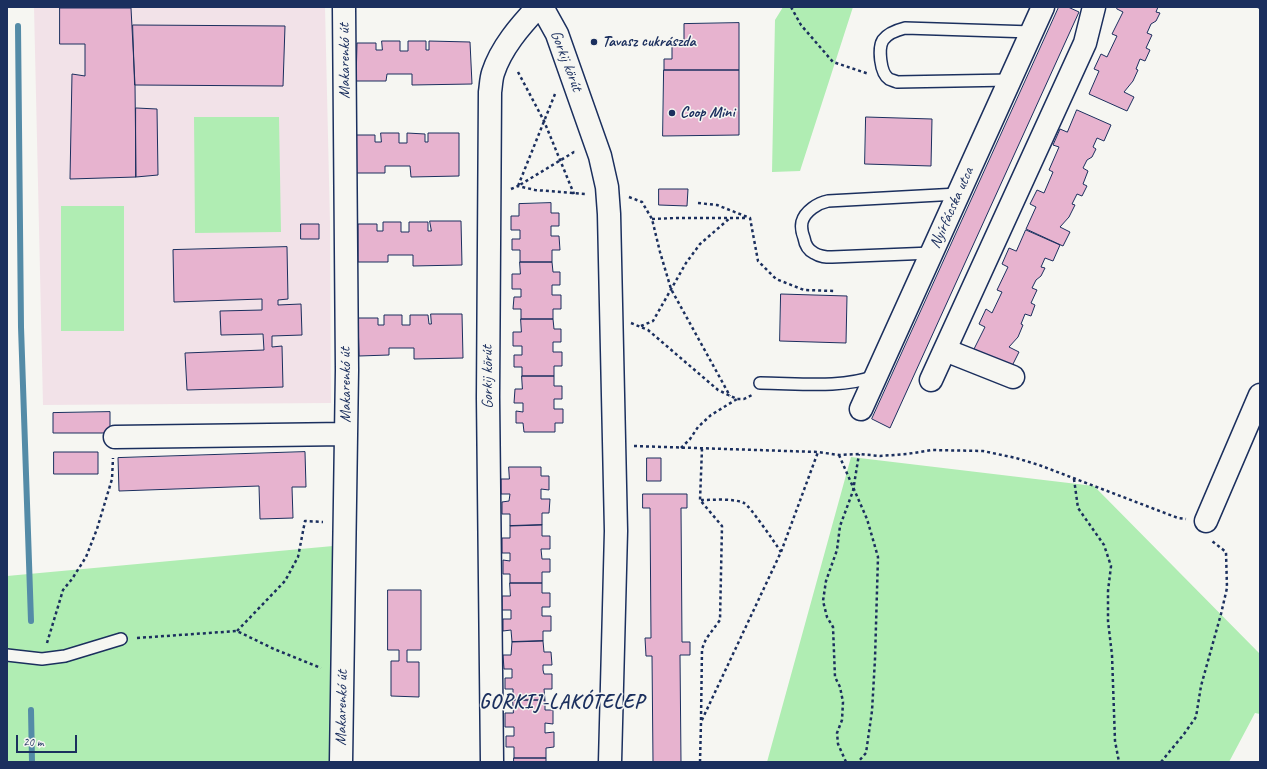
<!DOCTYPE html>
<html>
<head>
<meta charset="utf-8">
<style>
	body { margin:0 }
	#map { position:relative; width:1267px; height:769px; overflow:hidden; background:#f6f6f2; font-family:Caveat,sans-serif }
	canvas { display:block }
	.frame { position:absolute; inset:0; border:8px solid #1b2f5e; pointer-events:none }
	.scale { position:absolute; left:16px; top:735px; width:61px; height:18px; box-sizing:border-box; border:2px solid #1b2f5e; border-top:0; padding-left:5px; font-size:12px; line-height:14px; white-space:nowrap; color:#1b2f5e; -webkit-text-stroke:3px #f6f6f2; paint-order:stroke }
</style>
</head>
<body>
<div id="map">
<canvas width="1267" height="769"></canvas>
<div class="frame"></div>
<div class="scale">20 m</div>
</div>
<script>
const c = document.querySelector('canvas').getContext('2d');
c.lineJoin = 'round';
function fill(path, color) {
  c.fillStyle = color;
  c.fill(path, 'evenodd');
}
function trace(path, color, width, dash) {
  c.strokeStyle = color;
  c.lineWidth = width;
  c.lineCap = dash ? 'butt' : 'round';
  c.setLineDash(dash || []);
  c.stroke(path);
}
function write(font, color, halo, rows, align = 'center') {
  c.font = font + ' Caveat,sans-serif';
  c.lineWidth = 3;
  c.setLineDash([]);
  c.textBaseline = 'middle';
  c.strokeStyle = halo;
  c.fillStyle = color;
  for (const [text, x, y, turn = 0] of rows) {
    c.save();
    c.translate(x, y);
    c.rotate((+turn || 0) * Math.PI / 180);
    c.textAlign = isNaN(turn) ? turn : align;
    if (halo) c.strokeText(text, 0, 0);
    c.fillText(text, 0, 0);
    c.restore();
  }
}
fill(new Path2D(`
	M34 7H325L330 223 331 403 43 405ZM301 224H318L319 239H302Z`), '#f2e2e8');
fill(new Path2D(`
	M783 7H853L800 171 772 172 775 20Z
	M194 117H279L281 232 195 233Z
	M61 206H124V331H61Z
	M851 457 1094 486 1260 654V714L1255 713 1229 762H767Z
	M344 545 341 762H7V576Z`), '#b0edb3');
trace(new Path2D(`
	M18 26 21 327 31 621
	M31 710 32 762`), '#548ba7', 6);
const building = new Path2D(`
	M1059 7H1068L1079 12 890 428 872 419Z
	M1118 7H1158L1156 12 1160 13 1156 21 1151 24 1147 33 1152 35 1146 48 1150 50 1145 61 1140 59 1136 69 1138 70 1133 81 1124 92 1134 97 1127 111 1089 94 1099 71 1094 69 1101 54 1107 57 1117 36 1112 34 1123 12 1117 9Z
	M60 8H131L135 85 136 177 70 179 72 74 85 76V44H60Z
	M739 23V70H664V59H672V43L684 42V24Z
	M133 25 285 26 283 86 135 85Z
	M382 41H400V51H408V41H426V50H429V41L470 42 472 84 412 85V74H387L386 81H356L357 43H376V50H382Z
	M664 70H739V135L663 136Z
	M136 108 157 109 158 175 136 177Z
	M1077 110 1111 125 1104 141 1097 138 1093 147 1096 149 1092 157 1087 160 1083 168 1088 171 1083 184 1087 186 1082 196 1077 194 1072 204 1075 205 1069 217 1060 227 1070 232 1063 246 1026 229 1036 207 1030 204 1037 190 1044 193 1053 172 1049 170 1059 147 1053 145 1060 129 1067 132Z
	M866 117 932 119 931 166 865 164Z
	M381 133H399V143H407V133L425 134V142H428V133H459V176L411 177 410 166H385V173H355V135H375V142H381Z
	M659 189H688L687 206 659 205Z
	M551 203V213H559V226H551V236H559L560 250H552V262H520V250H512V239H520V230H511V216H519V204Z
	M430 221H461L462 265 413 266V255H388V262H358V224H377V231H383V222H401V232H409V222H428V231H431Z
	M301 224H319V239H301Z
	M1026 230 1060 245 1053 261 1045 258 1041 267 1045 268 1041 276 1036 280 1032 288 1037 290 1031 303 1035 305 1031 316 1025 314 1021 324 1023 325 1018 337 1009 347 1019 352 1012 366 974 349 985 327 979 324 986 309 992 313 1002 292 997 290 1008 267 1002 264 1009 248 1016 251Z
	M287 247 288 299 278 300V305L301 304 302 335 272 336V347L282 346 283 387 187 390 185 353 264 350 263 334 221 335 220 311 262 310V299L174 302 173 250Z
	M520 262H552L553 272H560V285H552V295H561V309H553V319H521V309H513L514 297H521V289H512V274H520Z
	M781 294 847 296 846 343 780 341Z
	M431 314H462L463 358 414 359V348H389V355L359 356 358 318H378V325H384V315H402V325H410V315H428L429 324H431Z
	M521 319H553L554 329H561V342H553V352H562V366H554V376H522V367H514V355H522V346H513V332H521Z
	M522 376H554V386H562V399H554V409H563V423H555V432H524L523 423H516V411L523 412V403H514L515 389H522Z
	M110 412V433H53V413Z
	M54 452H98V474H54Z
	M305 452 306 487H292L293 518 260 519 259 486 119 491 118 458Z
	M647 458H661V481H647Z
	M509 467H541V476H549V490L541 489V499H550L549 513H542V525L510 526V514H502V502L509 501 510 494H501V479H509Z
	M643 494H687V508H681L682 642H690V655H680L681 762H653L652 656H646L645 638H651L650 508H643Z
	M542 525V536H550V549H541L542 559H550V572H542V583H510V574H503V560L510 561V553H502V538H510V526Z
	M510 583H542V593H550V607H542V616H551V631H543V641L512 642 511 630 503 631V619H511V610H502V596H510Z
	M388 590H421V650H407V662H419V697L391 696V661H399V650H388Z
	M543 641 544 652H551L552 665H543V670L544 674H552V689H544L545 700H513V689H505V678H512V669H504L503 655H511L512 642Z
	M513 700H545V710H553V724L545 723V733L554 732V747L546 748V758H514V747H506V736H514V727H505V713H513Z
	M514 758H546V762H514Z`);
fill(building, '#e7b3cf');
trace(building, '#1b2f5e', 1);
const service = new Path2D(`
	M1011 80 897 82C895 81 891 80 889 79 880 73 878 48 883 40 888 33 897 30 905 28L1032 32
	M932 253 832 257C826 257 820 257 814 253 808 250 805 244 804 238 802 233 801 227 802 222 805 211 818 203 828 201L958 194
	M760 383C796 383 841 389 875 376
	M7 655 42 659 65 656 121 639`);
const minor = new Path2D(`
	M542 7 557 34 600 156 607 187 609 214 616 531 610 762
	M945 350 1013 377
	M931 380 1085 43 1094 7
	M861 409 1043 7
	M115 437 346 434
	M1206 521 1260 395
	M341 762 347 370 344 7
	M492 762 488 397 490 92C491 86 491 79 493 73 501 48 520 26 538 7`);
trace(service, '#1b2f5e', 14);
trace(minor, '#1b2f5e', 25);
trace(new Path2D(`
	M791 7 801 25 833 62 869 74
	M1258 7 1260 8
	M518 72 544 121 574 194
	M555 94 518 186 574 152H577
	M511 189 518 186 535 190 586 194
	M629 197 642 202 652 219 660 252 671 289 730 396
	M698 203 717 205 750 218 758 261 776 279 804 290 834 291
	M652 219 676 218H747
	M631 323 648 330 718 390 737 399H744L752 395
	M641 326 653 321 686 263 700 244 730 218
	M634 446 818 452 839 455 859 454 880 456 907 454 932 450 983 451 1016 458 1039 465 1178 518 1186 519
	M681 448 690 439 698 427 711 415 737 399
	M839 455 867 519 878 557 875 659 872 711 866 753 858 762
	M1074 479 1078 508 1104 545 1111 566 1108 591V621L1112 655 1115 741 1119 762
	M701 500C712 500 733 498 744 503 750 506 775 543 781 552
	M237 631 285 581 298 557 305 521 323 522
	M137 638 237 631 274 649 321 668
	M47 643 63 590 72 579 86 557 97 529 112 479 113 458
	M701 720 702 649 706 639 720 620 722 526 700 500 702 449
	M700 762 701 722 781 552 818 452
	M846 762 838 744 837 733 842 720 843 702 840 687 835 677 833 627 827 617 823 601 826 581 837 550 840 526 853 491 859 454
	M1161 762 1184 734 1196 717 1201 686 1221 614 1227 588 1226 552 1212 541`), '#1b2f5e', 2.5, [3, 3]);
trace(service, '#f6f6f2', 11);
trace(minor, '#f6f6f2', 22);
for (const [x, y, r, color] of [
	[594,42,4,"#1b2f5e"],
	[672,113,4,"#1b2f5e"]
]) {
  const dot = new Path2D();
  dot.arc(x, y, r, 0, 2 * Math.PI);
  c.fillStyle = color;
  c.fill(dot);
  trace(dot, '#f6f6f2', 1.5);
}
write('bold 16px', '#1b2f5e', '#f6f6f2', [
	["Tavasz cukrászda",602,42],
	["Coop Mini",680,113]
], 'left');
write('16px', '#1b2f5e', '#f6f6f2', [
	["Makarenkó út",345,61,-90],
	["Gorkij körút",566,61,69],
	["Nyírfácska utca",952,208,-66],
	["Gorkij körút",488,377,-90],
	["Makarenkó út",346,385,-90],
	["Makarenkó út",342,708,-89]
]);
c.letterSpacing = '1px';
write('bold 20px', '#1b2f5e', '#f6f6f2', [
	["GORKIJ-LAKÓTELEP",562,703]
]);
c.letterSpacing = '0px';
</script>
</body>
</html>
